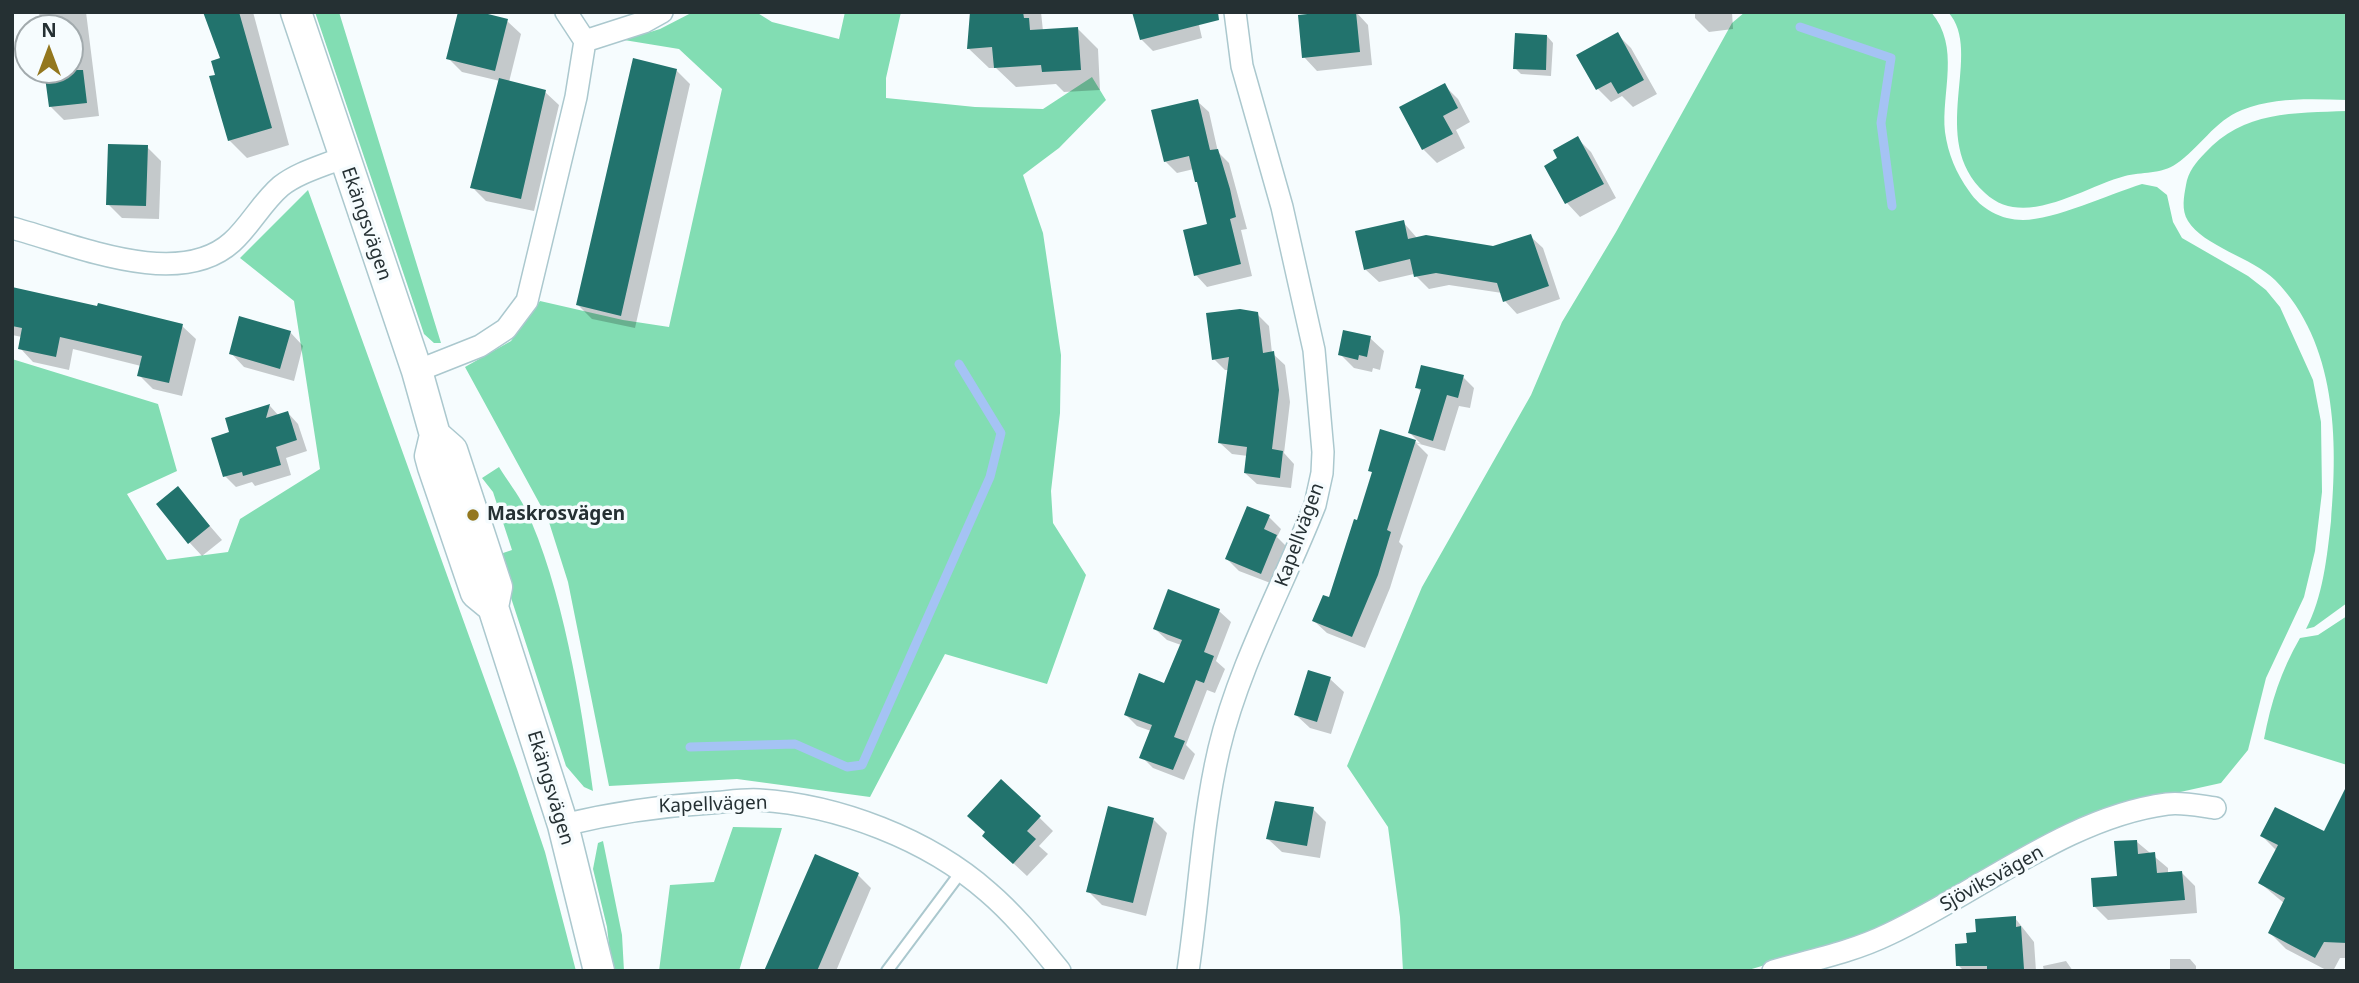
<!DOCTYPE html>
<html>
<head>
<meta charset="utf-8">
<style>
	body { margin:0 }
	#map { position:relative; width:2359px; height:983px; overflow:hidden; background:#f6fcfe; font-family:"Noto Sans",sans-serif }
	canvas { display:block }
	.frame { position:absolute; inset:0; border:14px solid #253033; pointer-events:none }
	.north { position:absolute; left:14px; top:14px; width:70px; height:70px; box-sizing:border-box; background:#f6fcfe; border:2px solid #a2aaad; border-radius:50%; rotate:0deg; font-size:19px; font-weight:700; line-height:28px; text-align:center; color:#253033 }
	.north::after { content:''; display:block; margin:auto; width:24px; height:32px; background:#93771e; clip-path:polygon(50% 0,100% 100%,50% 72%,0 100%) }
</style>
</head>
<body>
<div id="map">
<canvas width="2359" height="983"></canvas>
<div class="frame"></div>
<div class="north">N</div>
</div>
<script>
const ctx = document.querySelector('canvas').getContext('2d');
ctx.lineJoin = 'round';
function paint(path, color) { ctx.fillStyle = color; ctx.fill(path, 'evenodd'); }
function stroke(path, color, width, dash) { ctx.strokeStyle = color; ctx.lineWidth = width; ctx.lineCap = dash ? 'butt' : 'round'; ctx.setLineDash(dash || []); ctx.stroke(path); }
function drawText(font, color, halo, rows, align = 'center') {
  ctx.font = font + ' "Noto Sans",sans-serif'; ctx.lineWidth = 7; ctx.setLineDash([]); ctx.textBaseline = 'middle'; ctx.strokeStyle = halo; ctx.fillStyle = color; for (const [text, x, y, turn = 0] of rows) {
    ctx.save(); ctx.translate(x, y); ctx.rotate((+turn || 0) * Math.PI / 180); ctx.textAlign = isNaN(turn) ? turn : align; if (halo) ctx.strokeText(text, 0, 0); ctx.fillText(text, 0, 0); ctx.restore();
  }
}
paint(new Path2D(`
	M315 12H339L441 343H434L424 334Z
	M693 12H756L772 22 839 39 845 12H901L886 78V98L975 107 1043 109 1092 77 1106 100 1059 148 1023 175 1043 233 1061 355 1060 413 1051 491 1053 523 1086 575 1047 684 945 654 870 797 737 779 609 786 568 582 548 519 465 367 511 341 540 301 623 320 669 327 722 89 679 49 624 40 660 29Z
	M1745 12H1931C1961 47 1941 92 1945 132 1948 154 1956 173 1969 191 1981 209 2001 220 2023 220 2054 220 2110 194 2142 184L2157 187 2167 195 2173 222 2182 238 2248 276 2266 290 2280 307 2313 380 2321 422 2322 492 2315 551 2304 597 2266 678 2248 750 2221 783 2144 800 1873 933 1745 971H1403L1400 917 1388 827 1347 766 1422 587 1531 395 1562 322 1616 232 1732 23Z
	M1948 12H2347V100C2311 99 2275 97 2242 110 2214 121 2200 148 2176 164 2162 174 2141 172 2125 176 2083 187 2024 230 1985 193 1926 139 1985 52 1948 12Z
	M2347 111V603L2314 627 2306 629C2323 597 2327 557 2331 521 2338 440 2337 343 2275 280 2253 258 2203 246 2188 221 2181 210 2184 196 2186 185 2188 172 2196 162 2205 153 2243 111 2294 113 2347 111Z
	M308 190 517 769 545 852 576 971H12V359L158 404 177 471 127 494 167 560 228 552 240 519 320 469 294 301 240 258Z
	M499 467C507 480 518 494 525 508 562 584 582 707 593 791L584 787 566 766 497 555 512 550 493 492 482 478Z
	M2347 616V765L2264 739C2271 702 2281 671 2300 638L2318 635Z
	M733 827 782 828 739 971H659L670 885 714 882Z
	M603 841 622 935 624 971H612L607 927 593 869 598 843Z`), '#82ddb3');
paint(new Path2D(`
	M39 12H86L99 116 64 120 51 107 46 70H70V28H41Z
	M205 12H253L289 145 247 158 229 140 217 76 222 59Z
	M972 12H1041L1043 31 1078 29 1098 49 1100 90 1064 92 1056 84 1016 87 996 68H989L968 48Z
	M1196 12 1202 38 1153 51 1141 39Z
	M1356 12 1368 25 1372 65 1317 71 1304 57Z
	M1695 12H1732L1733 29 1709 32 1695 18Z
	M507 21 521 34 509 82 545 92 559 105 534 211 486 201 472 187 500 81 462 72 448 58Z
	M1617 34 1631 48 1657 94 1633 107 1622 96 1611 102 1598 89Z
	M1547 36 1553 43 1551 76 1521 74 1515 68Z
	M676 70 690 84 635 328 592 319 578 305Z
	M1444 85 1458 99 1470 122 1456 130 1465 148 1437 163 1423 149Z
	M1197 101 1209 112 1218 152 1229 163 1247 229 1241 230 1252 276 1207 287 1196 275 1209 225 1194 169 1177 173 1165 161Z
	M1578 139 1591 152 1616 198 1580 217 1567 203 1547 167 1560 159Z
	M147 147 161 161 159 219 122 218 108 204Z
	M1403 222 1417 238 1494 248 1530 236 1543 248 1560 299 1517 314 1505 301 1502 293 1449 285 1429 289 1414 274 1379 282 1366 270 1357 232Z
	M12 289 182 326 196 339 182 396 153 389 139 375 141 366 73 349 69 370 33 362 20 348 22 337 12 335Z
	M1257 314 1269 326 1272 353 1285 365 1290 402 1284 453 1294 464 1291 488 1257 484 1245 473 1248 456 1232 454 1220 443 1229 370H1225L1214 359Z
	M290 332 303 346 294 381 244 367 231 353Z
	M1370 338 1384 351 1380 370 1373 368 1372 372 1354 368 1340 354Z
	M1463 377 1474 388 1470 408 1459 406 1445 451 1416 443 1428 455 1399 542 1403 546 1390 588 1365 648 1327 633 1314 621 1330 599 1358 522 1374 474 1370 470 1381 431 1421 444 1410 433 1422 392 1417 388Z
	M270 406 279 416 288 413 298 424 307 451 286 458 291 475 255 486 252 482 236 487 225 476 232 433 227 419Z
	M178 489 222 540 202 556 189 542Z
	M1269 517 1281 529 1277 537 1288 548 1273 584 1239 571 1227 559Z
	M1219 611 1231 622 1216 661 1225 669 1215 693 1207 690 1186 745 1195 754 1184 780 1153 768 1142 757 1151 731 1137 726 1126 715 1165 685 1181 645 1167 640 1155 629Z
	M1330 679 1344 692 1331 734 1310 728 1296 715Z
	M1002 781 1053 831 1039 846 1048 854 1027 876 998 849Z
	M2347 808V958H2340L2333 971H2328L2286 949 2270 933 2285 904 2260 883 2277 851 2262 836 2325 833Z
	M1313 809 1326 822 1320 858 1282 852 1268 839Z
	M1154 820 1167 833 1146 916 1102 905 1088 891Z
	M2137 842 2168 868V874L2182 873 2195 886 2197 913 2108 920 2094 906 2118 877Z
	M858 875 871 888 836 971H766Z
	M2015 918 2034 942 2036 971H1964L1958 965 1978 933Z
	M2170 959H2190L2196 966V971H2170Z
	M2066 961 2073 971H2044L2043 966Z`), '#0003');
stroke(new Path2D(`
	M1800 27 1891 58 1881 123 1892 206
	M690 747 795 744 847 767 862 765 990 477 1001 433 959 364`), '#a5c3f4', 9);
paint(new Path2D(`
	M203 12H239L272 128 228 141 209 76 215 75 211 61 220 58Z
	M458 12H480L508 19 495 71 446 59Z
	M970 12H1023L1024 18H1029L1030 30 1078 27 1081 70 1042 72 1041 65 994 68 992 47 967 49Z
	M1132 12H1218L1219 20 1140 40Z
	M1326 12H1356L1360 52 1302 58 1298 15Z
	M1618 32 1644 80 1618 94 1611 82 1596 90 1576 55Z
	M1515 33 1547 35 1546 70 1513 69Z
	M633 58 677 69 621 316 576 305Z
	M44 70H83L87 103 49 107Z
	M499 78 546 90 521 199 470 188Z
	M1445 83 1458 108 1443 116 1453 134 1422 150 1399 107Z
	M1198 99 1210 150 1218 149 1230 189 1236 217 1230 219 1241 264 1194 276 1183 230 1207 224 1197 182H1195L1189 156 1164 162 1151 110Z
	M1578 136 1604 184 1565 204 1544 166 1557 158 1553 150Z
	M108 144 148 145 146 206 106 205Z
	M1404 220 1408 239 1426 235 1493 246 1531 234 1549 286 1503 302 1497 283 1436 273 1414 277 1410 259 1364 270 1355 231Z
	M12 287 97 306 98 303 183 324 169 383 137 376 142 356 60 337 56 357 18 349 22 328 12 326Z
	M1240 309 1258 312 1263 353 1274 351 1279 390 1272 449 1283 451 1280 478 1244 473 1247 447 1218 443 1229 357 1212 360 1206 313Z
	M239 316 291 331 280 369 229 354Z
	M1343 330 1371 336 1367 357 1359 355 1358 360 1338 355Z
	M1421 365 1464 375 1458 398 1447 395 1433 441 1408 433 1421 389 1415 388Z
	M270 404 266 418 288 411 297 440 276 447 281 465 243 476 242 472 223 477 211 438 229 432 225 418Z
	M1380 429 1416 440 1387 530 1391 532 1378 575 1352 637 1312 621 1323 595 1329 597 1354 519 1357 520 1372 472 1368 471Z
	M178 486 210 526 188 544 156 504Z
	M1247 506 1270 515 1264 529 1277 535 1261 574 1225 559Z
	M1168 589 1220 609 1204 652 1214 656 1204 683 1196 680 1174 737 1185 741 1173 770 1139 758 1152 725 1124 715 1139 673 1164 683 1182 640 1153 629Z
	M1308 670 1331 677 1317 722 1294 715Z
	M1001 779 1041 816 1027 831 1036 839 1013 864 982 836 985 832 967 816Z
	M2347 785V943L2324 942 2315 958 2268 933 2285 898 2258 883 2278 845 2260 836 2275 807 2324 831Z
	M1275 801 1314 807 1307 846 1266 839Z
	M1108 806 1154 818 1133 903 1086 892Z
	M2137 840 2138 854 2155 852 2157 873 2182 871 2185 900 2093 907 2091 878 2117 876 2114 841Z
	M815 854 859 873 817 971H764Z
	M2016 916V927L2021 926 2024 969 1987 971V966H1956L1955 944 1967 943 1966 933 1976 932 1975 919Z`), '#22736d');
const lane = new Path2D(`
	M887 971 961 872`);
const street = new Path2D(`
	M566 12 585 41
	M12 228C73 244 178 291 232 242 250 226 262 202 281 186 299 172 323 166 344 157
	M417 371 480 346 506 329 527 301 576 97 585 41 644 22 662 12
	M563 825C612 813 660 806 711 803 726 802 743 799 759 800 838 805 928 839 988 892 1016 916 1037 943 1060 971
	M1188 971C1199 897 1202 822 1219 749 1239 665 1283 586 1315 505L1322 473 1323 452 1314 350 1282 207 1242 66 1235 12
	M1773 971C1812 960 1852 952 1889 934 1979 892 2068 817 2167 804 2183 802 2200 806 2215 808`);
const secondary = new Path2D(`
	M296 12 417 371 435 435 430 456 433 467 476 593 493 607
	M435 435 452 450 497 587 493 607 563 825 599 971`);
stroke(lane, '#abc8ce', 14);
stroke(street, '#abc8ce', 24);
stroke(secondary, '#abc8ce', 33);
stroke(lane, '#fff', 10);
stroke(street, '#fff', 21);
stroke(secondary, '#fff', 30);
for (const [x, y, r, color] of [
	[473,515,7,"#93771e"]
]) { const dot = new Path2D(); dot.arc(x, y, r, 0, 2 * Math.PI); ctx.fillStyle = color; ctx.fill(dot); stroke(dot, '#f6fcfe', 2.5); }
drawText('19px', '#253033', '#f6fcfe', [
	["Ekängsvägen",366,224,71],
	["Kapellvägen",1300,535,-70],
	["Ekängsvägen",550,788,73],
	["Kapellvägen",713,805,-2],
	["Sjöviksvägen",1992,879,-29]
]);
drawText('bold 19px', '#253033', '#f6fcfe', [
	["Maskrosvägen",487,515]
], 'left');
</script>
</body>
</html>
